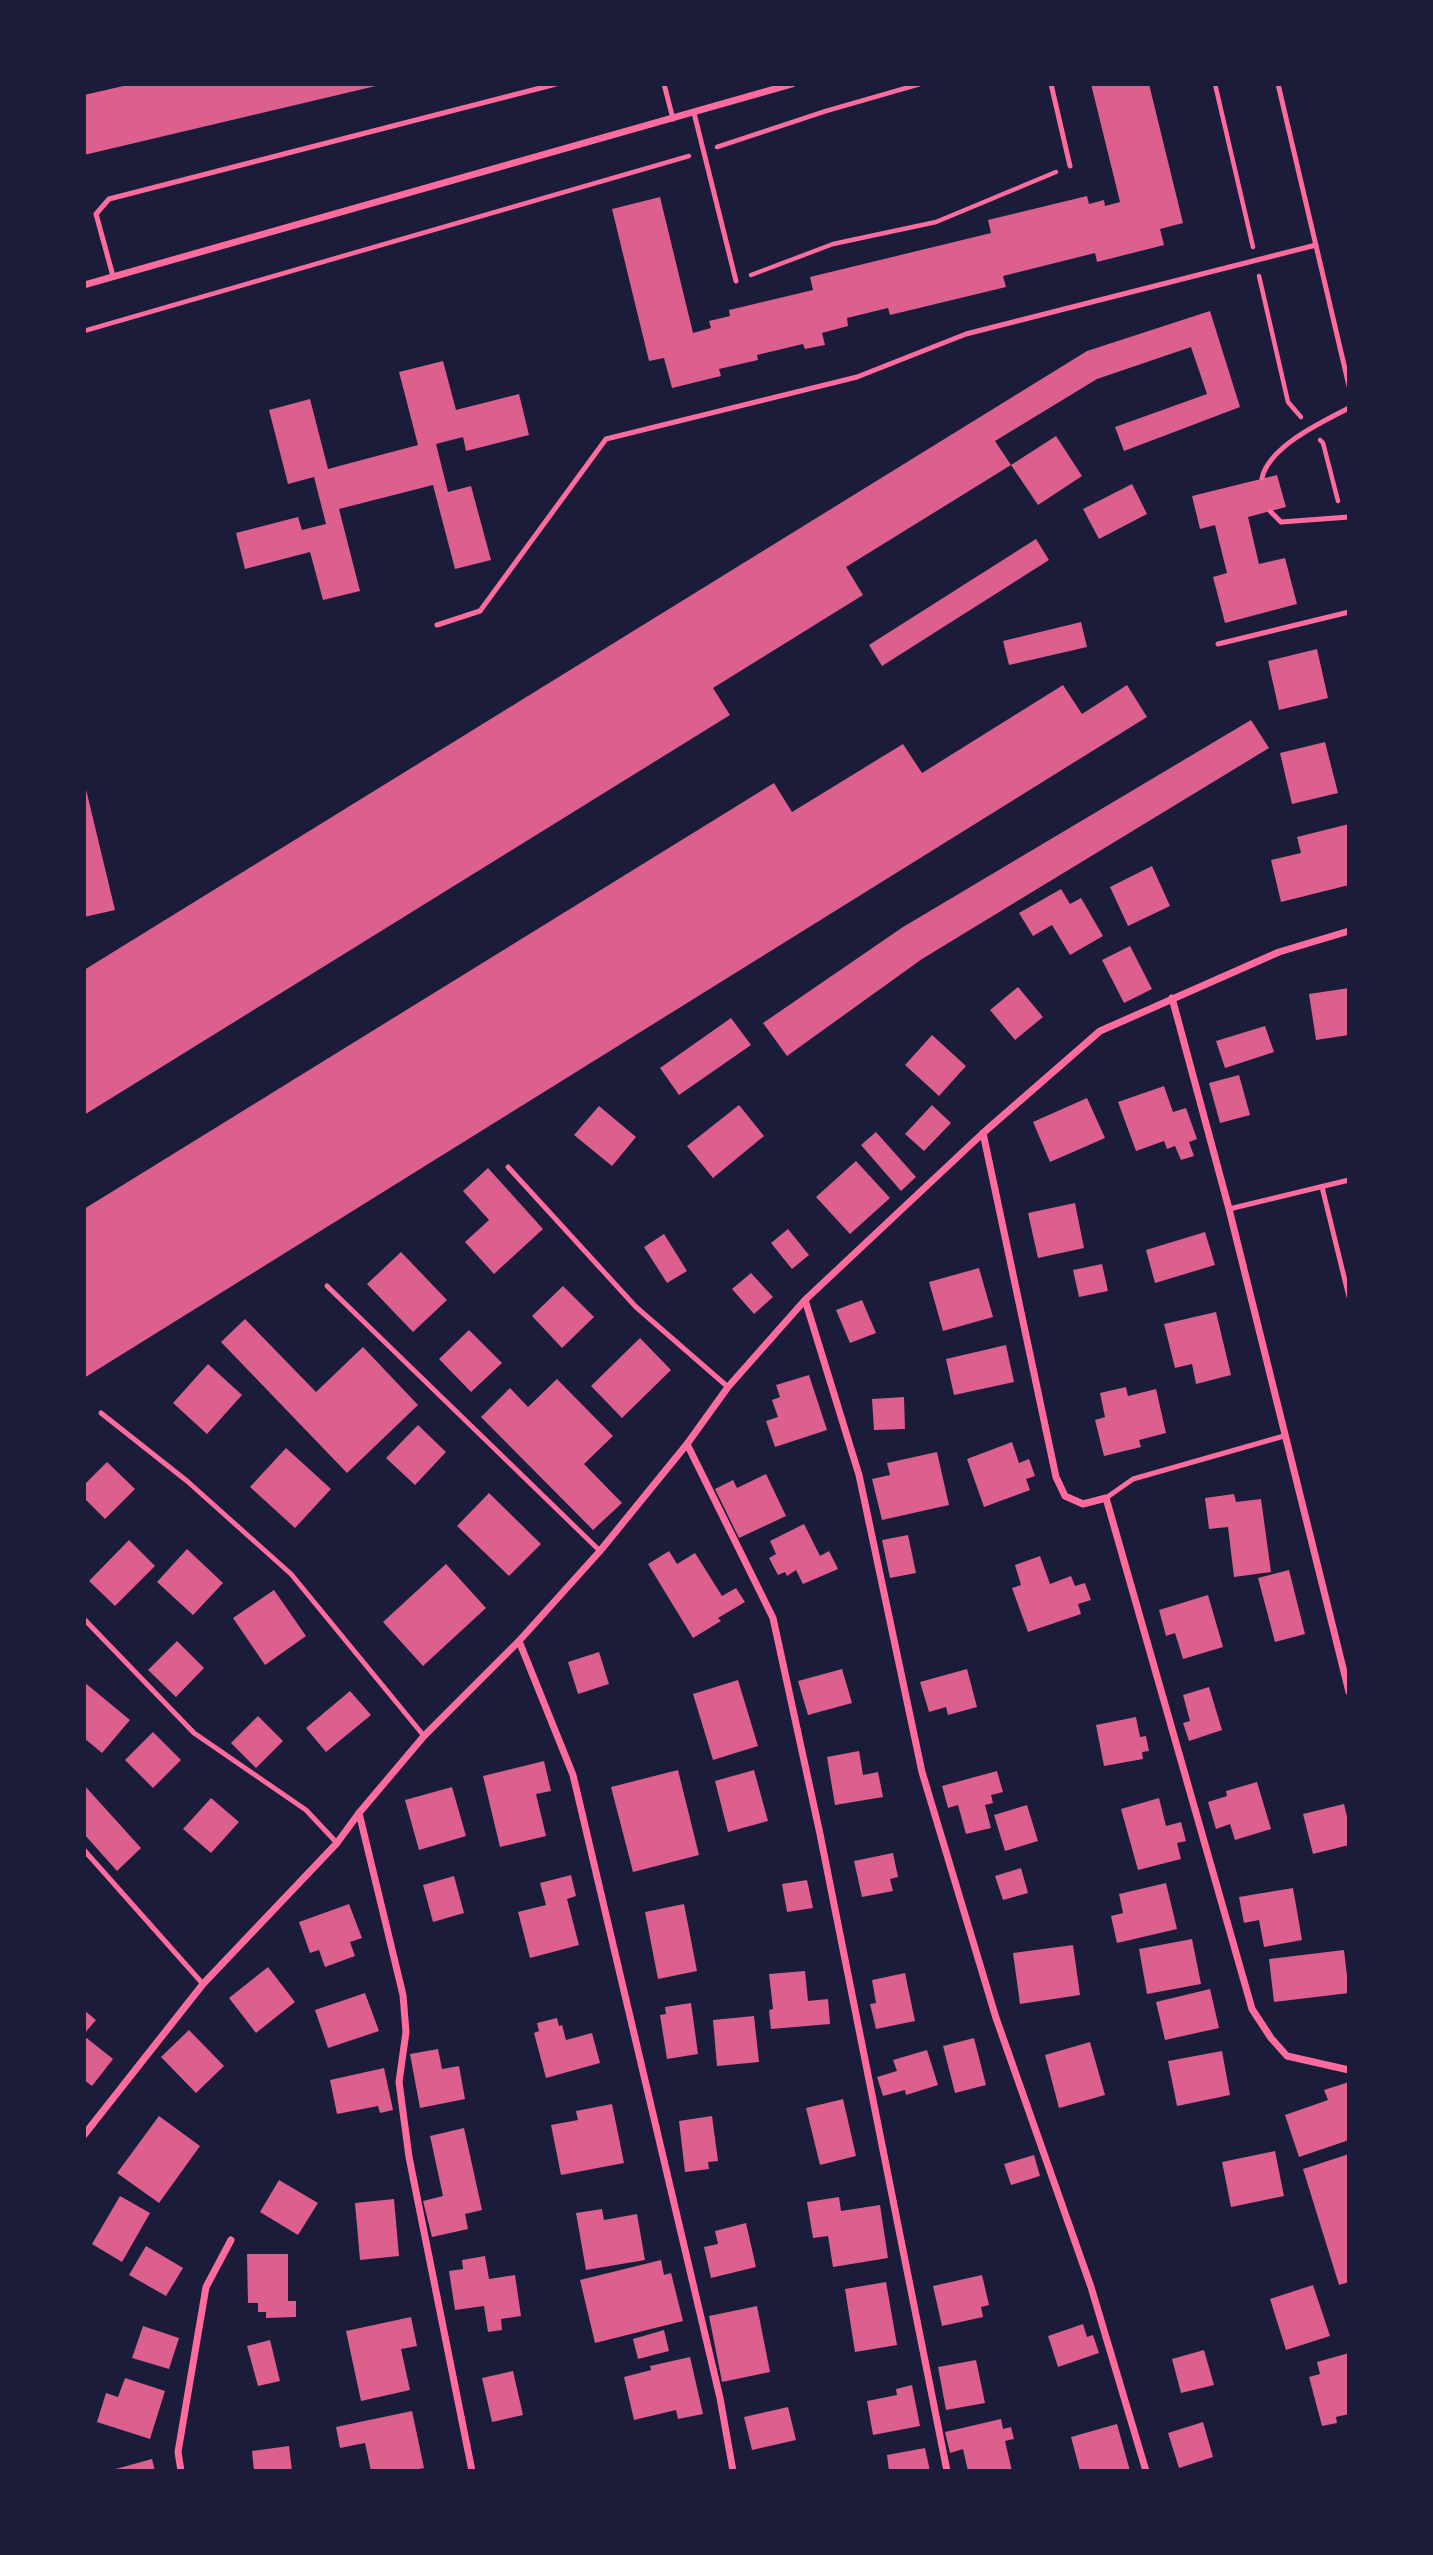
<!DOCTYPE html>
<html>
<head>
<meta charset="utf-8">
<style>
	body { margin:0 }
	#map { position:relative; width:1433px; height:2555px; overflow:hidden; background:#1b1b3a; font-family:"Sofia Sans Condensed",sans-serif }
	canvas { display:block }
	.frame { position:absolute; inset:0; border:86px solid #1b1b3a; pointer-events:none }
</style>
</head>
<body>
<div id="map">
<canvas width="1433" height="2555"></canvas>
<div class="frame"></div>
</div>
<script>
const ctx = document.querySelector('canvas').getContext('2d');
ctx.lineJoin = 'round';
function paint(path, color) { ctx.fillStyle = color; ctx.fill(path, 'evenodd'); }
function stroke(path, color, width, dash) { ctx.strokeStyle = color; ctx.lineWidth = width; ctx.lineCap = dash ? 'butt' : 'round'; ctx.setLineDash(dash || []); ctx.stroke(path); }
paint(new Path2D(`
	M132 84H380V85L84 155V95Z
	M1091 84H1149L1183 223 1160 229 1164 245 1097 262 1095 253 1003 276 1006 287 890 315 888 308 847 318 848 326 822 333 825 345 805 349 803 344 757 355 758 360 719 369 721 376 672 388 664 358 649 361 612 209 660 197 693 333 711 328 709 321 730 316 729 310 813 290 810 277 991 233 988 220 1087 196 1089 204 1104 200 1105 206 1120 202Z
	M1210 311 1240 407 1124 451 1115 427 1207 394 1191 347 1097 379 995 441 1011 465 846 567 863 595 713 688 730 715 84 1115V970L1087 351Z
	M443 361 456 410 519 394 529 435 466 451 463 437 436 444 448 492 471 486 491 560 455 569 433 485 339 509 360 591 323 600 310 552 245 569 236 533 298 517 302 530 326 524 314 477 288 484 269 410 310 399 328 469 418 445 399 372Z
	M1056 436 1082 476 1038 505 1011 465Z
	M1277 475 1286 507 1248 517 1259 564 1285 558 1297 604 1225 623 1213 577 1227 573 1215 525 1200 529 1192 496Z
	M1132 484 1147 514 1099 539 1083 509Z
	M1036 539 1049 560 882 666 869 645Z
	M1081 622 1087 647 1009 665 1003 641Z
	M1317 649 1328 698 1279 710 1268 661Z
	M1063 685 1082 714 1127 685 1147 717 84 1378V1209L774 783 792 812 903 744 922 773Z
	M1251 720 1269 748 922 959 787 1056 763 1023 903 927Z
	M1325 742 1338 793 1292 804 1280 753Z
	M84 781 115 910 84 917Z
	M1349 824V885L1281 902 1271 860 1301 853 1297 837Z
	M1152 866 1170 906 1128 926 1110 887Z
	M1061 889 1070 904 1081 898 1103 936 1070 955 1052 925 1033 936 1019 913Z
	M1130 946 1152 989 1124 1003 1102 960Z
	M1018 987 1043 1017 1015 1040 990 1010Z
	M1349 988V1035L1316 1040 1309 994Z
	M731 1018 751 1045 679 1095 660 1068Z
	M1265 1026 1274 1052 1225 1068 1216 1041Z
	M932 1035 966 1066 939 1096 905 1065Z
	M1239 1075 1250 1115 1220 1123 1209 1083Z
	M1164 1086 1173 1112 1186 1108 1197 1139 1189 1142 1194 1156 1181 1160 1175 1146 1167 1149 1164 1141 1136 1151 1118 1102Z
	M1087 1098 1105 1138 1050 1162 1033 1122Z
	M739 1105 764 1136 713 1178 687 1146Z
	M932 1105 951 1123 924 1151 905 1134Z
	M599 1106 636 1137 612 1166 574 1135Z
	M876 1132 916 1177 901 1191 861 1145Z
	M856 1161 890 1198 850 1234 816 1197Z
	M488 1168 543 1229 494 1274 465 1242 489 1220 463 1191Z
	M1075 1203 1084 1248 1038 1258 1028 1213Z
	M788 1229 809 1255 792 1269 771 1243Z
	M1205 1232 1215 1265 1155 1283 1146 1250Z
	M664 1234 687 1271 667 1283 644 1247Z
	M401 1252 447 1300 413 1332 367 1284Z
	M1102 1264 1108 1291 1079 1297 1073 1270Z
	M979 1268 993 1317 943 1331 929 1282Z
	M751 1273 773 1297 754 1314 732 1289Z
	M563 1286 594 1317 562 1348 532 1316Z
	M862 1300 876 1333 850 1343 836 1310Z
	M1216 1312 1231 1375 1196 1384 1192 1364 1175 1368 1164 1324Z
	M245 1319 316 1392 363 1347 418 1405 347 1473 221 1342Z
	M469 1330 502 1363 471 1392 439 1359Z
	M640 1338 671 1370 622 1418 591 1386Z
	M1006 1345 1014 1382 954 1395 946 1359Z
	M208 1364 242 1395 207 1434 173 1403Z
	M809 1375 827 1430 775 1447 766 1421 778 1417 772 1400 780 1397 776 1385Z
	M557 1379 613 1436 584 1464 622 1503 593 1530 481 1417 510 1388 528 1407Z
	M1126 1387 1128 1396 1156 1389 1166 1433 1139 1440 1141 1447 1104 1456 1095 1420 1105 1417 1100 1393Z
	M904 1397 905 1429 874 1430 872 1399Z
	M418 1425 446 1452 415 1485 386 1458Z
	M1012 1442 1019 1463 1029 1459 1035 1476 1026 1479 1030 1490 984 1507 967 1459Z
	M286 1448 331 1489 295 1528 250 1487Z
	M937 1452 949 1505 882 1520 872 1479 890 1475 887 1463Z
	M107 1462 135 1489 105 1519 84 1498V1485Z
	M766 1474 786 1516 739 1538 715 1489 733 1480 737 1488Z
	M489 1493 541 1544 509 1576 457 1526Z
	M1234 1494 1236 1502 1261 1499 1271 1572 1234 1577 1228 1527 1209 1529 1205 1498Z
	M804 1524 820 1556 829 1551 838 1569 803 1584 796 1570 787 1576 785 1572 778 1575 769 1558 776 1554 770 1541Z
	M908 1535 916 1573 890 1578 882 1540Z
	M129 1540 155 1566 115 1606 89 1581Z
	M187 1549 223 1583 193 1615 157 1582Z
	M669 1551 677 1564 695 1553 722 1596 736 1588 745 1602 718 1618 721 1621 693 1638 648 1564Z
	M1040 1556 1050 1584 1071 1576 1075 1586 1085 1583 1091 1600 1078 1604 1081 1614 1028 1632 1012 1588 1021 1585 1015 1565Z
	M446 1564 486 1608 423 1666 383 1622Z
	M1289 1570 1305 1634 1275 1642 1258 1578Z
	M274 1590 306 1636 265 1665 233 1618Z
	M1208 1595 1223 1647 1183 1659 1175 1633 1166 1636 1159 1610Z
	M177 1641 204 1668 176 1697 148 1670Z
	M599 1652 609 1684 578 1694 568 1662Z
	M842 1669 852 1703 808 1715 798 1681Z
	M967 1669 977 1707 948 1715 946 1707 929 1712 920 1682Z
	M738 1680 758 1746 713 1760 693 1694Z
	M84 1682 130 1720 102 1753 84 1738Z
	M1209 1687 1222 1730 1189 1741 1183 1723 1190 1721 1183 1695Z
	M350 1691 371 1715 326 1752 306 1728Z
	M258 1716 283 1741 256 1768 231 1743Z
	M1136 1717 1140 1737 1146 1736 1149 1751 1142 1752 1143 1759 1104 1766 1096 1725Z
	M153 1732 181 1760 153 1788 125 1760Z
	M859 1751 863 1775 878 1772 883 1797 835 1805 827 1757Z
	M544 1761 551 1791 536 1794 546 1836 500 1847 483 1776Z
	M678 1770 699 1855 633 1872 611 1787Z
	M754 1770 768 1821 728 1832 715 1781Z
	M997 1771 1003 1792 991 1795 993 1803 985 1805 991 1828 966 1834 958 1805 948 1808 942 1786Z
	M1257 1782 1271 1829 1235 1840 1230 1824 1216 1829 1208 1802 1227 1796 1226 1791Z
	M84 1785 141 1848 117 1871 84 1834Z
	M452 1787 466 1836 419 1850 405 1800Z
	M211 1798 239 1822 211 1853 183 1829Z
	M1159 1798 1166 1826 1181 1822 1186 1841 1177 1843 1181 1859 1138 1870 1121 1809Z
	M1344 1804 1349 1825V1845L1313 1854 1303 1814Z
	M1027 1805 1038 1841 1005 1851 994 1815Z
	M893 1853 898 1877 890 1879 893 1891 862 1897 854 1861Z
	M1021 1868 1028 1893 1003 1900 995 1876Z
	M571 1875 576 1896 567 1899 579 1945 530 1958 518 1912 546 1905 540 1883Z
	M454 1876 464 1913 433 1922 423 1885Z
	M807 1880 813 1908 787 1912 782 1884Z
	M1166 1883 1177 1929 1117 1943 1111 1916 1123 1913 1119 1894Z
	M1293 1888 1302 1940 1264 1947 1259 1920 1244 1923 1239 1897Z
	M349 1904 362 1938 350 1942 355 1956 325 1967 319 1950 310 1953 299 1922Z
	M684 1904 697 1971 658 1979 645 1912Z
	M1192 1939 1201 1984 1147 1994 1139 1949Z
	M1073 1945 1080 1995 1020 2004 1013 1953Z
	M1344 1950 1349 1993 1274 2002 1269 1959Z
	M268 1967 295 2002 256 2033 229 1998Z
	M805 1971 808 2001 828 1999 830 2024 771 2029 769 2010 773 2009 769 1974Z
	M905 1973 915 2021 876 2029 870 2004 876 2003 872 1980Z
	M1210 1989 1219 2028 1165 2040 1156 2002Z
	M365 1993 379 2031 328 2048 315 2010Z
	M691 2003 698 2054 667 2059 660 2015 666 2014 665 2007Z
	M84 2010 96 2020 84 2034Z
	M754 2016 759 2062 717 2066 713 2020Z
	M557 2018 559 2026 562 2025 566 2040 592 2033 600 2063 546 2078 534 2033 539 2031 537 2023Z
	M189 2030 224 2066 196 2093 161 2057Z
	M84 2036 113 2059 92 2086 84 2080Z
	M974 2038 986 2085 955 2093 943 2046Z
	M1090 2042 1105 2095 1059 2108 1045 2055Z
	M438 2049 442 2069 459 2066 465 2099 420 2108 410 2054Z
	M927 2050 938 2085 906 2095 905 2090 883 2096 877 2077 897 2071 893 2060Z
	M1222 2051 1230 2095 1177 2106 1168 2061Z
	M384 2068 393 2110 380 2113 378 2106 337 2114 330 2080Z
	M1349 2082V2140L1299 2157 1285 2115 1328 2100 1324 2090Z
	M843 2099 856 2156 820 2165 806 2108Z
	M612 2104 624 2163 561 2175 551 2125 578 2120 576 2111Z
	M159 2116 200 2146 159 2203 117 2173Z
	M712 2116 718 2161 708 2162 709 2169 685 2172 679 2121Z
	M464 2128 482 2210 465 2214 468 2229 432 2237 423 2201 443 2196 430 2136Z
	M1275 2151 1284 2196 1231 2207 1222 2162Z
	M1349 2154V2282L1339 2285 1303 2169Z
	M1034 2155 1040 2176 1011 2185 1004 2164Z
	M279 2180 318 2203 298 2235 260 2212Z
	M120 2196 150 2213 122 2262 92 2244Z
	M839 2197 841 2211 880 2205 888 2258 833 2267 828 2236 813 2238 807 2202Z
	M394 2199 399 2256 360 2260 355 2203Z
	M602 2209 604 2220 637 2214 645 2260 586 2270 576 2213Z
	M746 2223 756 2267 711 2278 704 2247 718 2244 715 2231Z
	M146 2246 183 2268 166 2296 129 2275Z
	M247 2254H288V2301H296V2317L266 2318V2312H258V2303H248Z
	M485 2256 489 2279 515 2275 521 2316 501 2319 502 2330 488 2332 484 2306 455 2310 449 2271 463 2269 462 2260Z
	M661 2260 664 2275 671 2273 683 2321 595 2343 580 2280Z
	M982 2275 989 2305 981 2307 983 2317 942 2326 933 2286Z
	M886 2282 897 2345 855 2352 845 2289Z
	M1313 2285 1330 2336 1286 2350 1270 2299Z
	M757 2306 770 2372 722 2382 709 2316Z
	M411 2317 417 2346 401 2349 410 2390 361 2401 346 2331Z
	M1083 2324 1087 2337 1093 2335 1099 2353 1058 2367 1048 2336Z
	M143 2326 179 2338 169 2369 132 2358Z
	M664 2330 669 2351 638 2359 633 2339Z
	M270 2340 280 2381 258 2386 247 2346Z
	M1204 2350 1214 2385 1181 2393 1172 2359Z
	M1349 2353V2414L1336 2417 1337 2423 1322 2426 1309 2377 1320 2374 1317 2362Z
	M690 2357 703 2414 678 2419 676 2410 634 2420 624 2377 651 2370 650 2366Z
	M976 2360 985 2403 946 2410 938 2367Z
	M513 2371 523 2415 492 2422 482 2378Z
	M125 2378 165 2391 150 2439 97 2422 106 2393 118 2397Z
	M912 2385 920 2426 873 2435 867 2401 897 2395 896 2389Z
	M788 2407 796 2440 752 2450 744 2417Z
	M412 2411 424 2468 408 2471H371L365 2443 340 2448 336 2427Z
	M1001 2419 1003 2429 1011 2427 1014 2439 1005 2441 1012 2471H968L963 2449 950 2453 945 2432Z
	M1203 2422 1213 2457 1179 2468 1168 2433Z
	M1117 2424 1130 2471H1080L1071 2437Z
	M289 2446 292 2471H254L252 2451Z
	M925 2448 930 2471H889L887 2455Z
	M152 2459 155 2471H112V2470Z`), '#dd5f8e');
stroke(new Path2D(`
	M1215 84 1253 247
	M717 147 826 111 920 84
	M751 275 833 244 936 222 1056 172
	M1259 276 1288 402 1301 417
	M84 331 689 156
	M1320 440 1323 443 1338 501`), '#ff6b9d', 4.5);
stroke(new Path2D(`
	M664 84 673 119
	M1051 84 1070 166
	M1278 84 1349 386
	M694 113 736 281
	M113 276 96 214 109 199 556 84
	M1262 478C1269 447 1321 422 1349 408
	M1270 511 1281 522 1349 517
	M437 625 480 611 606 439 857 377 966 334 1316 245
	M1218 644 1349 612
	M508 1167 636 1307 728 1387
	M1322 1187 1349 1297
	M1229 1209 1349 1180
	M327 1286 600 1551
	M101 1413 187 1481 291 1574 424 1736
	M1106 1498 1133 1479 1284 1436
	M84 1619 194 1733 306 1810 337 1843
	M84 1850 203 1984`), '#ff6b9d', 5);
stroke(new Path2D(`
	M84 285 792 84
	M1172 998 1229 1209 1349 1692
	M983 1133 1056 1477 1065 1496 1083 1504 1106 1498 1252 2009 1271 2038 1287 2056 1349 2070
	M805 1300 859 1475 922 1772 996 2018 1091 2287 1146 2471
	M687 1444 773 1618 820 1834 947 2471
	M519 1641 573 1775 720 2398 733 2471
	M359 1813 403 1995 406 2032 399 2082 409 2157 472 2471
	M84 2135 203 1984 337 1843 359 1813 424 1736 519 1641 600 1551 687 1444 728 1387 805 1300 983 1133 1100 1031 1279 952 1349 931
	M181 2471 178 2452 206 2287 231 2240`), '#ff6b9d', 7);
</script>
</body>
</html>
